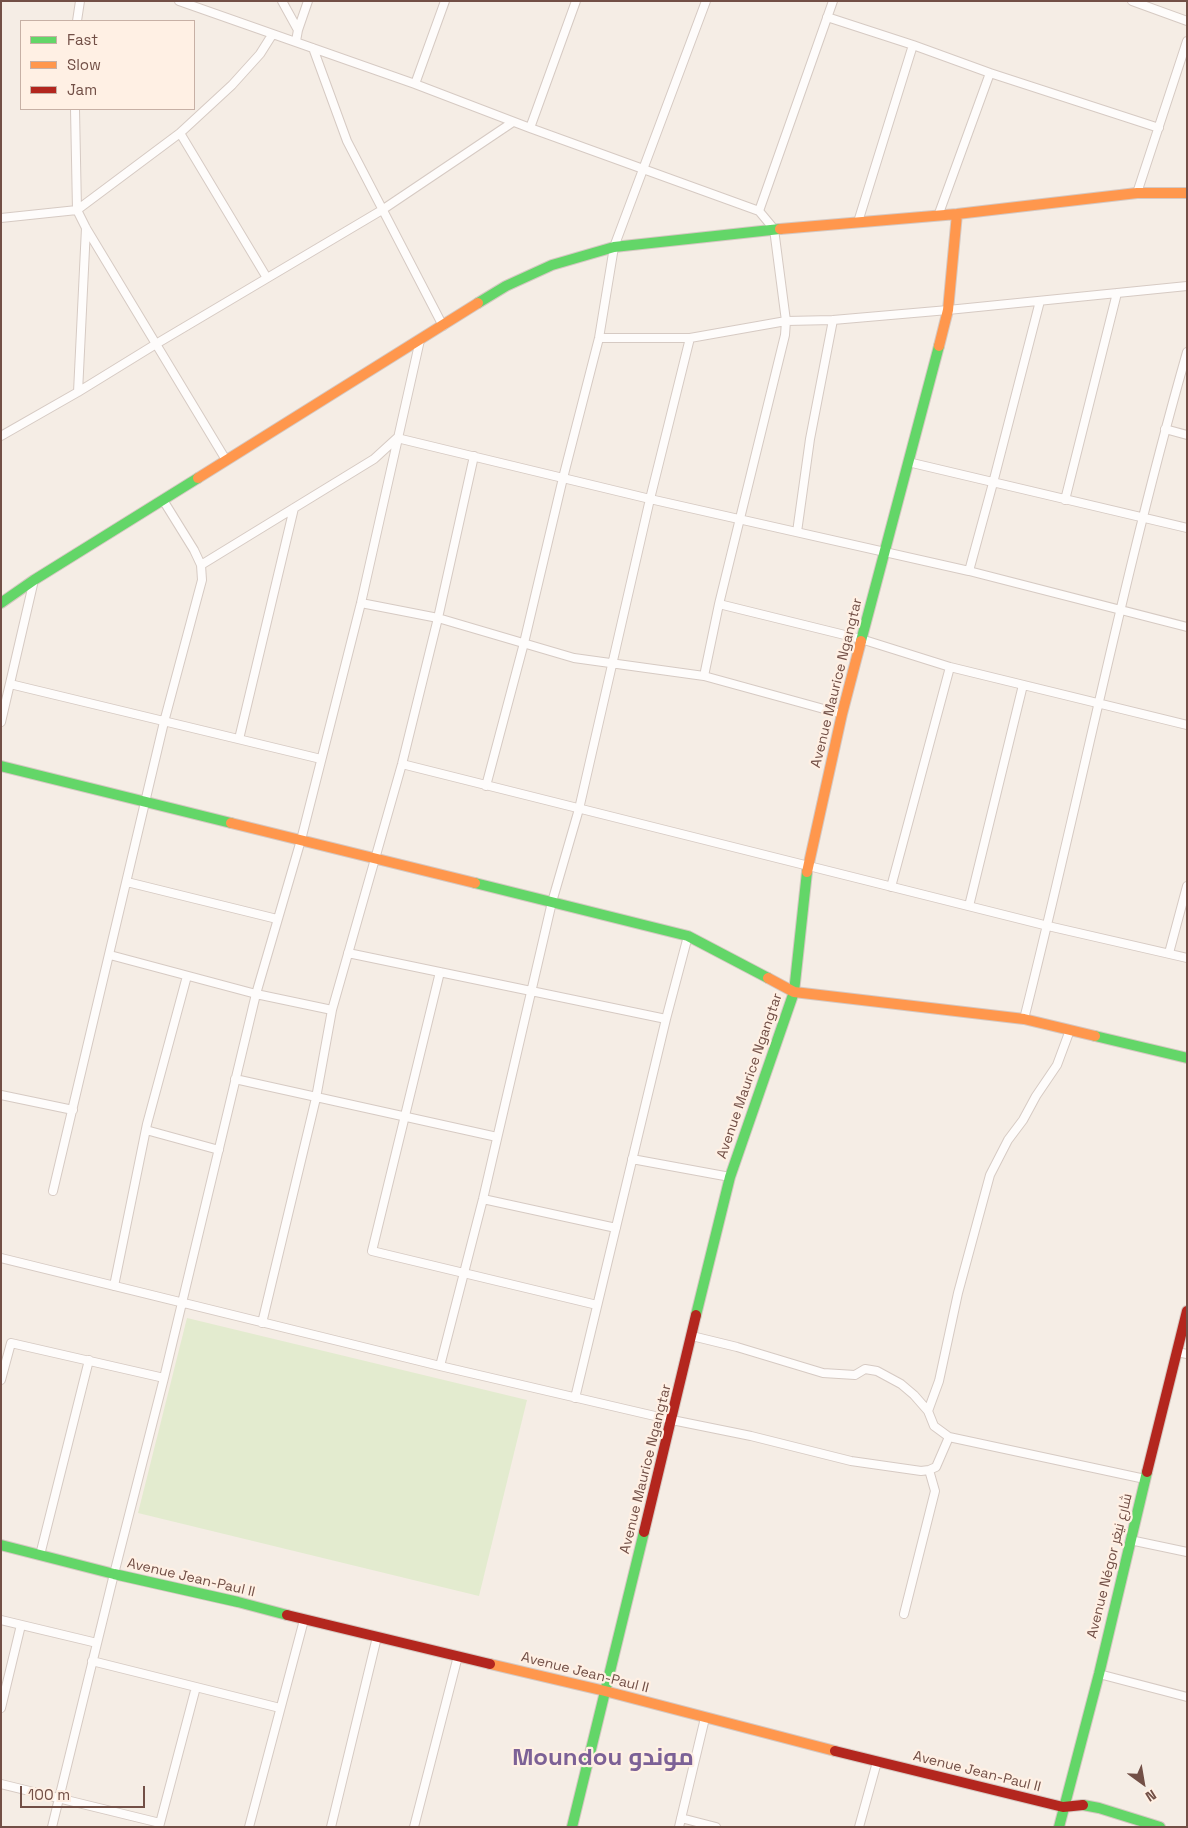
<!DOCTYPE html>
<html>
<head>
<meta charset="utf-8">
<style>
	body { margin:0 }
	#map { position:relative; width:1188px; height:1828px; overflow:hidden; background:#f5ede5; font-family:"Space Grotesk",sans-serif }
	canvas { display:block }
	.frame { position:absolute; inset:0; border:2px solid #724f46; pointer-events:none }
	.legend { position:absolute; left:20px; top:20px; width:175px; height:90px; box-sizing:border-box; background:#fff0e4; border:1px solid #c7b0a5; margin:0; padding:6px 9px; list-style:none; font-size:15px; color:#724f46 }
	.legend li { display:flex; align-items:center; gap:10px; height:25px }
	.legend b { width:25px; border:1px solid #c7b0a5 }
	.north { position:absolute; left:1118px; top:1758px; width:50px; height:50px; -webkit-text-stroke:4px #fff0e4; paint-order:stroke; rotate:148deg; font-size:14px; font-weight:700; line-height:20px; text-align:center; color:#724f46 }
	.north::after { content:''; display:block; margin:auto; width:18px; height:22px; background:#724f46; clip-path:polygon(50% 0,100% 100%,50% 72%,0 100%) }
	.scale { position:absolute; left:20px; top:1786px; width:125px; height:22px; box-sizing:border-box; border:2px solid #724f46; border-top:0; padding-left:6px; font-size:15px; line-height:18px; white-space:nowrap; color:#724f46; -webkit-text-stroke:4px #fff0e4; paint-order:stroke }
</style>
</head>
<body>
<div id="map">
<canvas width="1188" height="1828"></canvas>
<div class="frame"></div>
<ul class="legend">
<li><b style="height:6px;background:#63d668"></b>Fast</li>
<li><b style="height:6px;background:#ff974d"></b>Slow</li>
<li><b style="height:6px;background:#b3261e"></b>Jam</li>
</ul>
<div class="north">N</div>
<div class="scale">100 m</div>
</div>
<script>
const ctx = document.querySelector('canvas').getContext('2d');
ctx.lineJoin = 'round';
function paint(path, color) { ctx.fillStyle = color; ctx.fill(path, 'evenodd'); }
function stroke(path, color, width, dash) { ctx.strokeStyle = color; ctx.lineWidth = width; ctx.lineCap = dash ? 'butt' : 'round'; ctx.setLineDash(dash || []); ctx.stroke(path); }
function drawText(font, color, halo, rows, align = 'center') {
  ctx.font = font + ' "Space Grotesk",Cairo,sans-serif'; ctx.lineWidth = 4.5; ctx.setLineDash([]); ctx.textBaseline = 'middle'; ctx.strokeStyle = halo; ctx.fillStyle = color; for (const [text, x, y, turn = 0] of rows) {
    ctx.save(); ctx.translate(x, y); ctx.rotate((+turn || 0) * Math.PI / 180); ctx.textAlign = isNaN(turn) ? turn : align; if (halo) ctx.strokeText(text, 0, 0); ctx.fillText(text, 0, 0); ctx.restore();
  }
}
paint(new Path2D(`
	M187 1318 527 1400 479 1596 138 1513Z`), '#e3ebcf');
const street = new Path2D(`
	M179 1 415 84 530 128 759 211 774 229 786 321 785 335 719 604 704 676
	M282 1 298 30
	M1132 1 1187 21
	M827 17 913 45 990 73 1159 128
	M77 21 80 1
	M296 41 298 30 308 1
	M313 48 347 141 443 326
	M415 84 445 1
	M75 109 77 210 86 228 226 460
	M530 128 576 1
	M180 133 267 278
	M1137 193 1187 41
	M759 211 833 1
	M938 216 990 73
	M1 218 77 210 180 133 232 85 260 54 272 35
	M858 222 913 45
	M599 338H690L786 321 833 320 948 310 1187 286
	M78 392 86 228
	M1165 429 1187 435
	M1 436 78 392 156 344 382 210 513 122
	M908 462 1187 528
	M1065 500 1117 293
	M797 532 810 439 833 320
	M201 565 374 459 397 438 650 499 969 571 1187 627
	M969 571 993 483 1040 301
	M361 603 438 618 574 658 704 676 842 714
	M719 604 861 639 950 667 1187 725
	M10 684 321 759
	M1 722 34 580
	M239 739 294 508
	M402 764 1048 926 1187 958
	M486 786 524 643 563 478 599 338 614 247 706 1
	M127 882 277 919
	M891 887 950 667
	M969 906 1023 685
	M348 953 666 1019
	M1169 953 1187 886
	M110 955 256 994 332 1010
	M440 972 372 1251 597 1305
	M1024 1019C1080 797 1124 572 1187 352
	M235 1079 497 1137
	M1 1095 73 1110
	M146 1130 219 1150
	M632 1159 730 1177
	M53 1191 164 722 202 580 201 565 194 550 163 500
	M483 1199 616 1228
	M1 1258 440 1366 672 1420 751 1436 851 1461 921 1471 929 1470 936 1467 949 1437
	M114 1286 147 1124 187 976
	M262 1323 316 1098 332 1010 402 764 438 618 474 456
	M692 1336 737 1347 823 1373 855 1375 865 1369 877 1371 901 1384 914 1395 928 1411 934 1426 949 1437 1145 1479
	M1177 1352 1187 1354
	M440 1366 483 1199 552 902 579 809 650 499 690 338
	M1 1380 11 1343 164 1378
	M575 1398 666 1019 688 936
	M928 1411 939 1381 958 1293 990 1175 1008 1140 1023 1120 1036 1096 1057 1065 1070 1030
	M1130 1540 1187 1552
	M40 1555 89 1360
	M904 1614 935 1491 929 1470
	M1 1620 97 1643
	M92 1661 280 1708
	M1099 1674 1187 1697
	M1 1708 21 1625
	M1 1784 160 1823
	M681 1818 716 1827
	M52 1827 114 1574 164 1378 256 994 301 840 361 603 420 340
	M159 1827 196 1687
	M249 1827 304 1620
	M331 1827 377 1637
	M414 1827 458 1656
	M679 1827 705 1718
	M859 1827 877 1762`);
const fast = new Path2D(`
	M478 303 506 286 552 265 614 247 780 229
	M1 603 34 580 198 478
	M861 641 939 346
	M1 766 231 823
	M475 883 688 936 768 978
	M1095 1036 1187 1058
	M696 1315 730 1177 794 992 807 872
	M1 1545 114 1574 238 1602 287 1615
	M1083 1805 1099 1808 1160 1827
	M572 1827 644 1532
	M1059 1827 1099 1674 1147 1472`);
const slow = new Path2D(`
	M780 229 957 214 1137 193H1187
	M939 346 948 310 957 214
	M198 478 478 303
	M231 823 475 883
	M807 872 842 714 861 641
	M768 978 794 992 1024 1019 1095 1036
	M490 1664 605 1691 835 1751`);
const jam = new Path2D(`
	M1147 1472 1187 1311
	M644 1532 696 1315
	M287 1615 490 1664
	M835 1751 1063 1807 1083 1805`);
stroke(street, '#d6cac3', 10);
stroke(fast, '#d5c8c2', 12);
stroke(slow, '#d5c8c2', 12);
stroke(jam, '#d5c8c2', 12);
stroke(street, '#fefcfb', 8);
stroke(fast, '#63d668', 10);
stroke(slow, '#ff974d', 10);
stroke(jam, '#b3261e', 10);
drawText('14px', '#724f46', '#fff0e4', [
	["Avenue Maurice Ngangtar",837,683,-76],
	["Avenue Maurice Ngangtar",750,1076,-71],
	["Avenue Maurice Ngangtar",646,1469,-76],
	["Avenue Négor شارع نيغر",1110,1566,-76],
	["Avenue Jean-Paul II",191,1578,13],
	["Avenue Jean-Paul II",585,1673,14],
	["Avenue Jean-Paul II",977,1772,14]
]);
drawText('bold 24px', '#7c6196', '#fff0e4', [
	["Moundou موندو",603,1758]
]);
</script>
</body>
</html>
